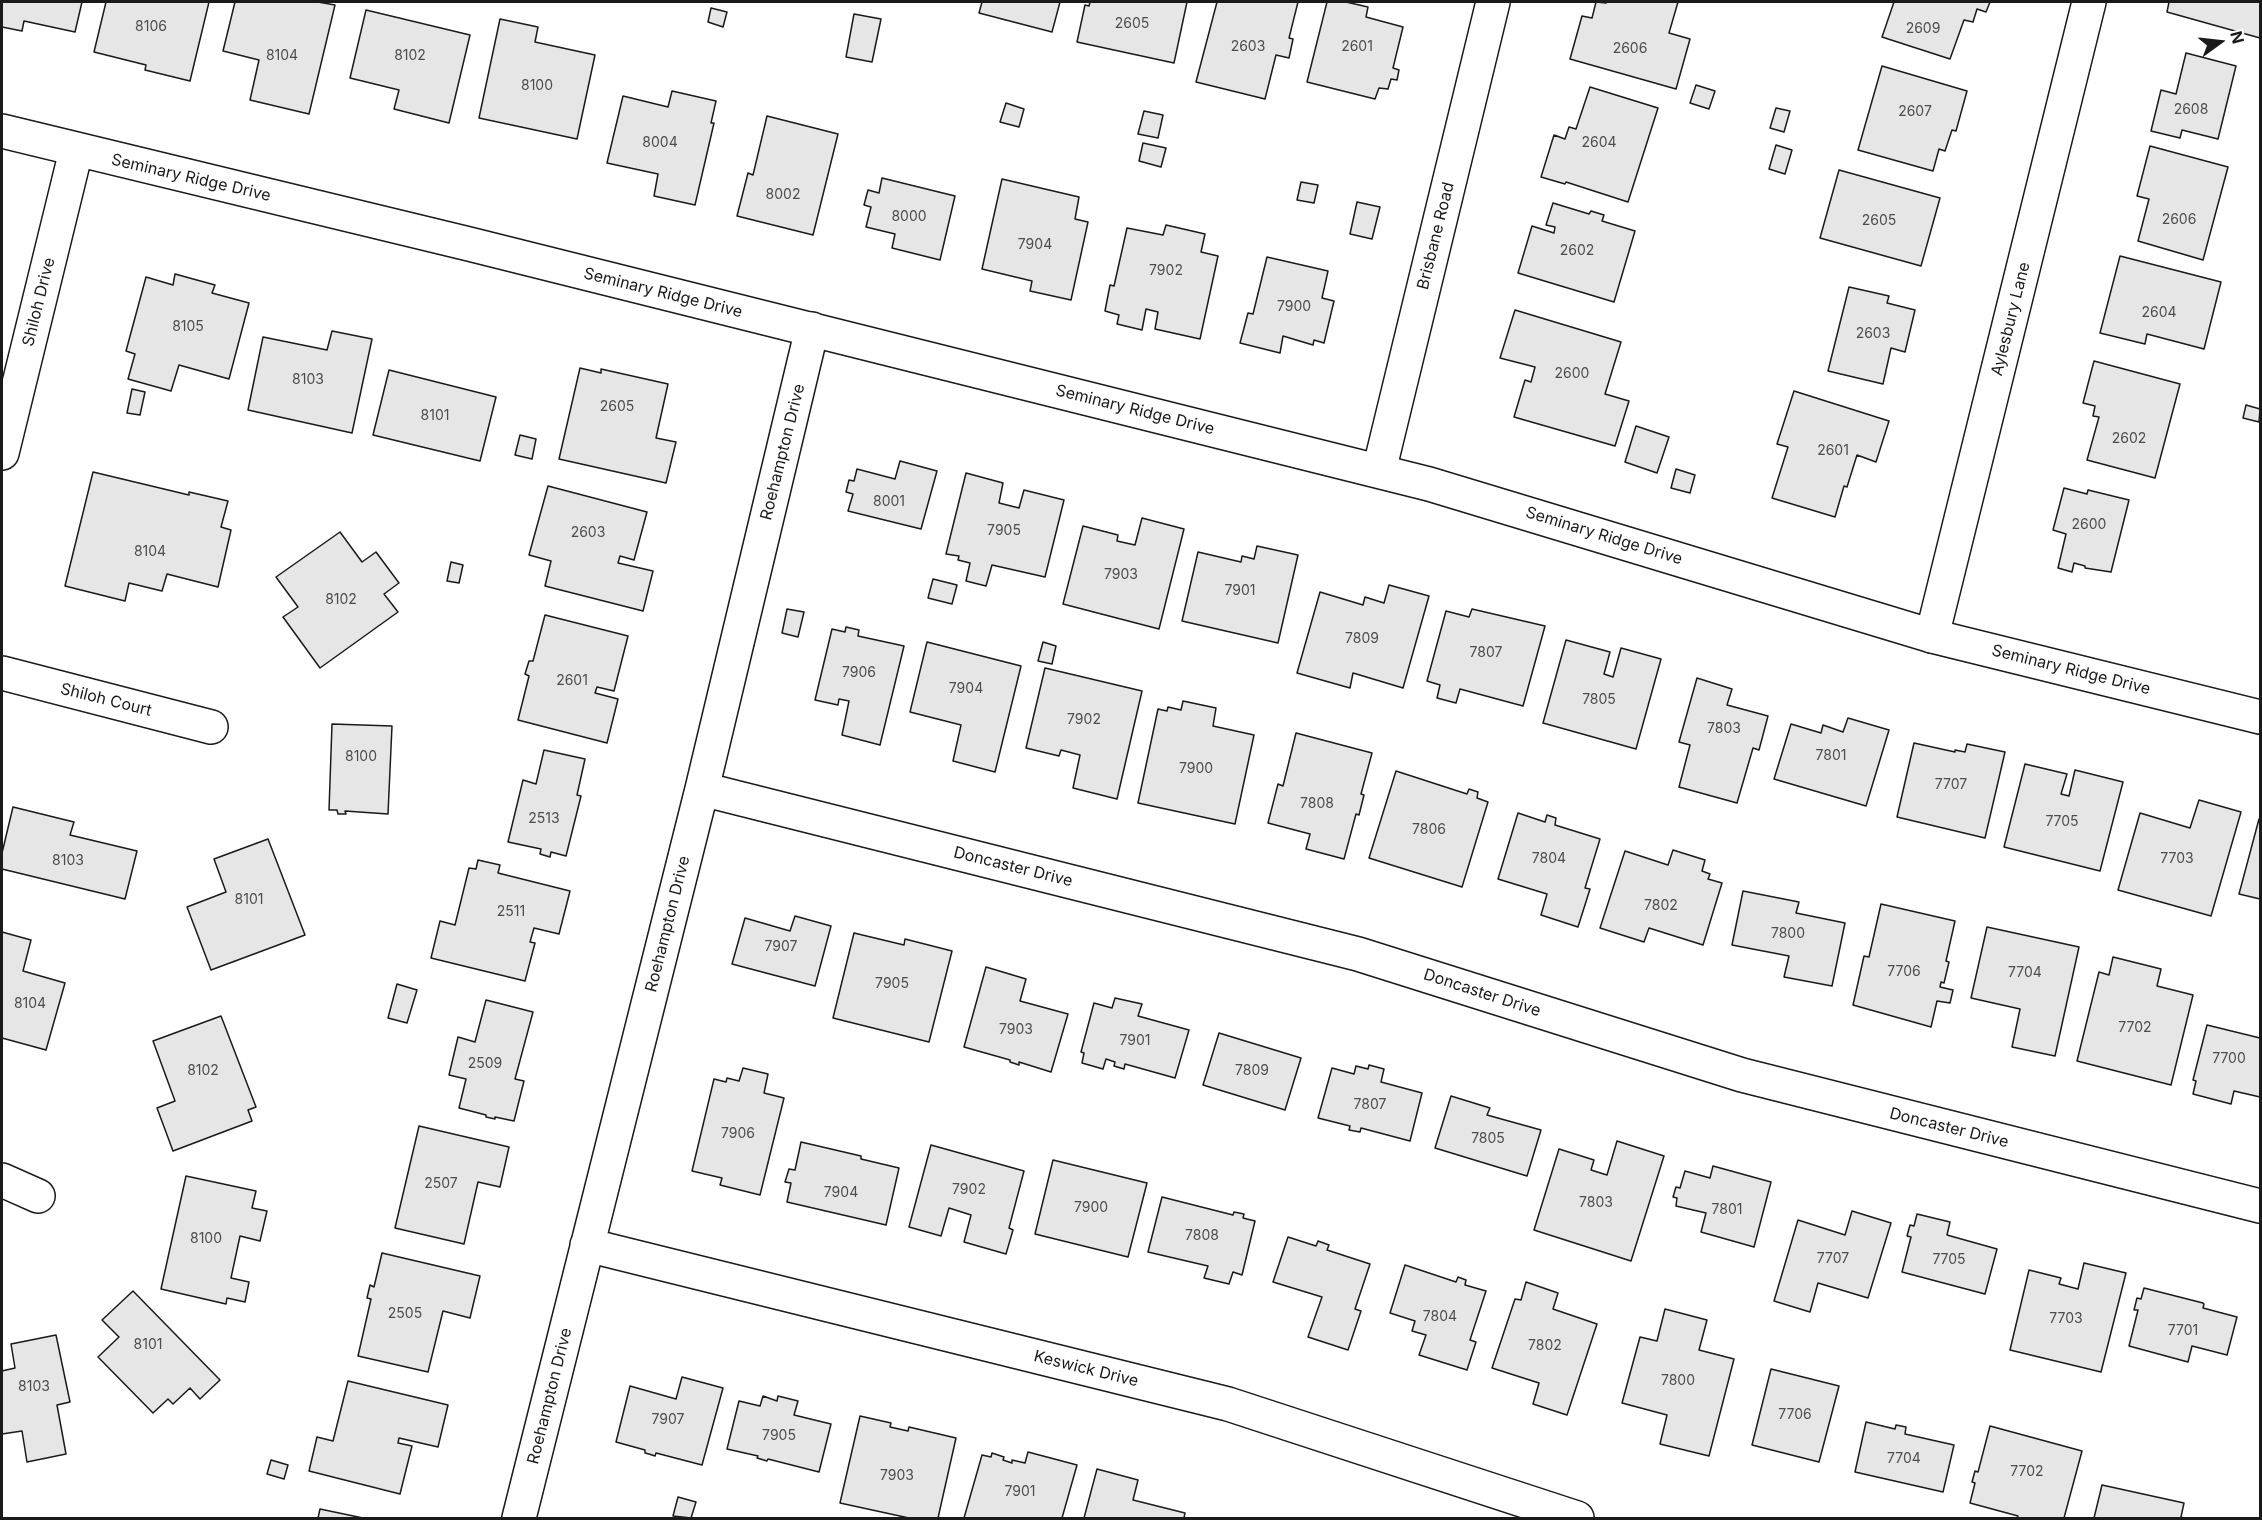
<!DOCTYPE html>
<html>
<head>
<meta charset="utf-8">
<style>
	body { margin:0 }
	#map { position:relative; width:2262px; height:1520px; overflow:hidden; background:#fff; font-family:Inter,sans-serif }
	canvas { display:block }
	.frame { position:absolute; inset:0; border:3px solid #1a1a1a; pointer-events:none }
	.north { position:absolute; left:2190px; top:12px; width:60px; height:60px; -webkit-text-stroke:4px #fff; paint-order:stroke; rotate:75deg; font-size:16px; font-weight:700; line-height:24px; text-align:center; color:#1a1a1a }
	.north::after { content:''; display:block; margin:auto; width:21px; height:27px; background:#1a1a1a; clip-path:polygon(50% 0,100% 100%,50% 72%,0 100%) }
</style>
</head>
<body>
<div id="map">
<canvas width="2262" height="1520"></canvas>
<div class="frame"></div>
<div class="north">N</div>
</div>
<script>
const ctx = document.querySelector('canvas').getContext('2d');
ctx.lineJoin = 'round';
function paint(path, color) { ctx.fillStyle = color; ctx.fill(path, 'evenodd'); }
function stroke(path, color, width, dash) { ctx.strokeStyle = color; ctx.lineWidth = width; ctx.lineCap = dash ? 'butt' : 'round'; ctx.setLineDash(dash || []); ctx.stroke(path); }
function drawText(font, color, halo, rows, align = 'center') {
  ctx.font = font + ' Inter,sans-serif'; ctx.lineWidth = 4.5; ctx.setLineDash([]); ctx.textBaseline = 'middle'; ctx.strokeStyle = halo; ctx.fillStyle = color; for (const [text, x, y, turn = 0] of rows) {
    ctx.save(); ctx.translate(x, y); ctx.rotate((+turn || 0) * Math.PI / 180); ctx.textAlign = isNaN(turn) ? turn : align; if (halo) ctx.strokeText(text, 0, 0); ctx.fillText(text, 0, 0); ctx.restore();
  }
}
const building = new Path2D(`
	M2 2H82L75 32 24 21 22 31 2 27Z
	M106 2H209L190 81 145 70 146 65 94 52Z
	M235 2H318L335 5 309 114 250 100 259 60 223 51Z
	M982 2H1060L1052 32 979 13Z
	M1090 2H1187L1174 63 1077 42 1085 5 1089 6Z
	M1217 2H1298L1289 38 1293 39 1289 58 1276 55 1265 99 1196 82Z
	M1327 2H1346L1368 7 1366 17 1403 27 1393 68 1399 70 1397 80 1391 79 1388 89 1379 88 1375 99 1307 82Z
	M1596 2 1606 3 1607 2H1678L1669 33 1690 39 1676 89 1570 59 1582 16 1592 18Z
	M1894 2H1990L1986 12 1977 9 1973 22 1964 20 1950 59 1882 37Z
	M2169 2H2260V38L2167 12Z
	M711 8 727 12 723 27 708 22Z
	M366 10 470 35 449 123 394 109 399 90 350 78Z
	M854 14 881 19 872 62 846 57Z
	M500 19 538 27 535 42 595 55 577 139 479 118Z
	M2186 53 2236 66 2218 139 2182 130 2180 138 2151 131 2161 90 2176 94Z
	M1882 66 1967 91 1956 131 1952 130 1945 151 1939 149 1933 171 1858 150Z
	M1696 85 1715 91 1709 109 1690 103Z
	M1590 87 1658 108 1628 202 1566 182 1565 184 1541 177 1554 135 1565 139 1569 127 1576 129Z
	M672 91 716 101 711 123H714L695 205 654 196 658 174 607 163 623 96 668 107Z
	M1006 103 1024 109 1019 127 1000 122Z
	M1776 108 1790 111 1784 132 1770 128Z
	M1144 111 1163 115 1158 138 1138 134Z
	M767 116 838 134 813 235 737 216 748 173 753 175Z
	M1143 143 1166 148 1161 167 1139 161Z
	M1776 145 1792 150 1785 174 1769 169Z
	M2150 146 2228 167 2203 260 2138 241 2149 199 2137 196Z
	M1839 170 1940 198 1921 266 1820 238Z
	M882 178 955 196 940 260 892 248 895 234 866 227 871 207 864 205 868 190 879 193Z
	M1002 179 1079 197 1075 219 1088 222 1071 300 1030 291 1032 281 982 269Z
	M1301 182 1318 185 1314 203 1297 200Z
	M1357 202 1380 207 1372 239 1350 234Z
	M1553 203 1589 214 1591 211 1604 215 1602 221 1635 231 1614 302 1518 273 1532 226 1554 233 1555 227 1546 225Z
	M1166 225 1205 234 1201 252 1218 256 1200 339 1155 329 1158 312 1146 309 1142 330 1117 324 1119 315 1105 311 1110 285 1114 286 1127 228 1163 235Z
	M2120 256 2221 282 2204 349 2147 334 2145 344 2100 333Z
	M1267 257 1328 271 1322 298 1334 301 1324 343 1314 340 1313 345 1283 336 1280 353 1240 343 1248 313 1253 314Z
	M175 274 215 285 212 293 249 303 229 379 179 365 171 391 128 379 135 354 126 351 146 277 173 285Z
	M1849 287 1889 296 1887 303 1915 310 1905 352 1891 348 1883 384 1828 371Z
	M1515 310 1621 342 1605 394 1629 401 1615 446 1514 417 1525 380 1531 382 1535 367 1500 358Z
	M332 331 372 339 352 433 248 410 263 337 327 350Z
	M2094 361 2180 384 2155 478 2087 460 2099 417 2093 416 2095 406 2083 403Z
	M580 368 601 373V369L668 384 656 438 676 442 666 483 559 459Z
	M389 370 496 397 480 461 373 435Z
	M132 389 145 392 140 415 127 413Z
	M1794 391 1889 421 1876 462 1857 455 1847 487 1844 486 1835 517 1772 498 1788 447 1777 444Z
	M2246 405 2260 409 2259 422 2243 418Z
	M1636 426 1669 437 1657 473 1625 462Z
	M520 435 536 439 532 459 515 455Z
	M900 461 937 471 921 529 848 511 853 494 846 492 849 480 854 481 857 469 895 479Z
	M1676 469 1695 475 1690 493 1671 488Z
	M93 472 189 495V492L228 501 221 527 231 530 218 587 167 574 162 591 129 583 125 601 65 586Z
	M966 473 1003 483 999 503 1019 508 1024 490 1064 500 1045 577 992 565 986 586 966 581 970 563 958 560 959 556 946 554Z
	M548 486 647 512 634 560 620 556 618 563 653 571 643 611 545 586 551 561 529 555Z
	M2064 488 2087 494 2088 490 2129 500 2111 572 2085 568V566L2074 563 2072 572 2058 568 2066 534 2053 530Z
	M1142 518 1184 529 1159 629 1063 604 1083 526 1118 535 1117 541 1135 545Z
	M340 532 362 562 376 552 399 583 384 594 398 612 320 668 283 617 298 607 276 577Z
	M1257 546 1298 555 1278 643 1182 621 1198 552 1241 562 1242 556 1254 559Z
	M451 562 463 565 459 583 447 581Z
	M933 579 957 585 952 604 928 598Z
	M1389 585 1429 596 1403 688 1353 673 1350 688 1297 673 1320 592 1363 605 1365 597 1384 603Z
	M787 609 804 612 798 637 782 633Z
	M1472 609 1545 626 1523 706 1460 689 1456 703 1437 698 1440 685 1427 681 1446 611 1469 617Z
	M545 615 628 636 614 691 597 687 595 693 618 699 607 743 518 720 529 676 525 674 529 661H533Z
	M846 627 859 630 858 636 904 646 880 745 842 735 849 701 839 699 838 705 815 700 832 629 845 632Z
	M1566 640 1610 652 1604 674 1613 677 1621 648 1661 659 1636 749 1543 723Z
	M927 642 1021 666 995 772 953 761 961 725 910 712Z
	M1043 642 1056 646 1052 664 1038 661Z
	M1045 668 1142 691 1117 799 1073 788 1080 755 1061 750 1059 756 1026 748Z
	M1697 678 1732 689 1727 705 1768 716 1759 750 1753 748 1737 803 1679 787 1690 745 1679 742Z
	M1183 701 1216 708 1213 726 1254 735 1235 824 1138 803 1158 709 1167 711 1168 707 1181 710Z
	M1848 718 1889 730 1866 806 1774 779 1791 724 1821 733 1823 725 1843 732Z
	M332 724 392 726 388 814 345 811 346 814H338L337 810H329Z
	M1296 733 1372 753 1361 794 1364 795 1359 815 1356 814 1344 859 1306 849 1310 834 1268 823 1278 784 1283 786Z
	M1914 743 1955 752V750L1965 752 1967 744 2005 752 1985 838 1897 817Z
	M544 750 585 759 577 795 581 796 566 856 551 852 550 857 540 854 541 849 508 842 523 780 536 784Z
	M2025 764 2067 774 2061 794 2069 796 2075 770 2123 782 2100 871 2004 847Z
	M1396 771 1467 794 1469 789 1478 792 1477 798 1488 802 1462 887 1369 858Z
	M2199 800 2241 812 2211 916 2118 890 2140 813 2190 828Z
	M13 807 74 822 70 835 137 851 125 899 2 869V853Z
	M1518 813 1545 822 1547 815 1556 818 1555 825 1600 839 1585 888 1590 889 1578 927 1541 915 1547 894 1498 879Z
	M2259 819 2260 820V899L2239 894Z
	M268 839 305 935 211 970 187 907 226 892 214 859Z
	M1673 850 1705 860 1702 871 1710 874 1708 879 1722 883 1703 945 1649 928 1644 942 1600 928 1625 851 1668 865Z
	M478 860 500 865 498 873 570 891 559 934 534 928 530 942 535 943 525 981 431 958 440 921 455 925 469 868 476 869Z
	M1743 891 1799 902 1796 913 1845 923 1832 986 1784 977 1789 956 1732 945Z
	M1881 904 1955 921 1946 961 1949 962 1944 983 1941 982 1940 987 1953 990 1950 1003 1937 1001 1931 1027 1853 1005 1864 956 1869 957Z
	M795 916 831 926 815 986 732 964 745 918 790 931Z
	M1987 927 2079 947 2055 1056 2012 1047 2020 1009 1971 998Z
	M2 932 31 940 23 971 65 983 46 1050 2 1038Z
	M854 933 904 945 905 939 952 951 929 1042 833 1018Z
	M2113 957 2161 969 2157 986 2193 995 2171 1085 2077 1061 2099 972 2109 975Z
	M986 967 1026 979 1020 1001 1068 1014 1051 1072 1019 1062V1065L1010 1062V1060L964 1047Z
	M397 984 417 990 407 1023 388 1018Z
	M1115 998 1142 1004 1138 1016 1189 1030 1175 1078 1125 1064 1124 1069 1114 1066 1115 1062 1106 1059 1103 1069 1082 1063 1084 1053 1081 1052 1094 1003 1112 1008Z
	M486 1000 533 1012 515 1079 524 1081 514 1121 495 1117V1119L486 1117V1115L459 1108 466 1079 449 1075 458 1037 475 1042Z
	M221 1016 256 1107 248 1110 252 1121 173 1151 157 1108 175 1101 153 1041Z
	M2207 1025 2260 1038V1097L2234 1091 2231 1104 2193 1094 2196 1081 2193 1080Z
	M1219 1033 1301 1058 1285 1110 1203 1085Z
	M1369 1065 1384 1069 1381 1082 1422 1093 1410 1141 1361 1128 1360 1132 1349 1130 1350 1126 1318 1118 1332 1068 1354 1074 1356 1066 1368 1069Z
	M743 1068 768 1074 764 1093 784 1098 760 1195 720 1185 722 1178 692 1171 714 1079 726 1082 727 1078 739 1081Z
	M1451 1096 1490 1108 1487 1115 1541 1130 1527 1176 1435 1148Z
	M419 1126 509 1147 500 1187 478 1182 464 1244 395 1228Z
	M1617 1141 1664 1156 1631 1261 1534 1230 1559 1149 1594 1160 1591 1170 1607 1175Z
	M801 1142 861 1156V1159L899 1168 886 1225 787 1202 791 1183 785 1182 789 1169 795 1170Z
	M931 1145 1024 1171 1009 1228 1013 1230 1006 1254 964 1242 971 1215 949 1208 941 1236 909 1227Z
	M1053 1160 1147 1183 1128 1257 1035 1234Z
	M1713 1166 1771 1182 1754 1247 1701 1232 1706 1213 1676 1206 1677 1198 1673 1197 1676 1187 1680 1188 1685 1171 1710 1178Z
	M186 1176 256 1191 252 1208 267 1211 260 1241 240 1236 231 1278 249 1282 245 1302 227 1298 226 1304 161 1289Z
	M1162 1197 1233 1215 1234 1212 1244 1214 1243 1218 1255 1221 1242 1275 1233 1272 1229 1284 1204 1278 1208 1266 1148 1252Z
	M1852 1211 1891 1223 1868 1298 1818 1283 1810 1312 1774 1301 1798 1220 1845 1235Z
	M1917 1214 1950 1222 1947 1235 1997 1249 1985 1294 1902 1272 1911 1237 1907 1236 1910 1225 1914 1226Z
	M1288 1237 1316 1246 1318 1241 1329 1245 1327 1250 1370 1264 1355 1309 1361 1311 1348 1350 1308 1337 1322 1297 1273 1282Z
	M382 1253 480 1276 470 1318 443 1311 428 1372 358 1356 371 1299 367 1298 370 1285 374 1287Z
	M2084 1263 2126 1273 2101 1372 2010 1350 2029 1270 2061 1278 2059 1284 2078 1289Z
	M1405 1265 1456 1282 1458 1277 1466 1280 1465 1285 1486 1291 1470 1340 1476 1342 1467 1370 1419 1355 1426 1335 1412 1331 1415 1321 1390 1313Z
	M1526 1282 1558 1293 1553 1309 1597 1324 1567 1415 1533 1404 1539 1383 1492 1368 1515 1299 1521 1300Z
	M2144 1288 2203 1303 2204 1304 2203 1308 2237 1317 2227 1355 2192 1346 2188 1362 2129 1346 2138 1310H2134L2137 1298 2141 1299Z
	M133 1291 220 1380 200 1399 190 1388 173 1404 168 1399 153 1413 98 1357 119 1337 102 1320Z
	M1665 1309 1707 1320 1699 1350 1734 1359 1709 1456 1660 1444 1667 1415 1622 1403 1640 1337 1657 1341Z
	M56 1335 70 1402 57 1405 66 1454 27 1462 22 1431 2 1434V1371L15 1368 11 1344Z
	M1771 1369 1839 1386 1819 1462 1752 1445Z
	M682 1377 723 1388 702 1465 656 1453 655 1456 649 1454 645 1453V1450L616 1442 630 1386 676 1399Z
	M348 1381 448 1405 438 1447 399 1438 398 1443 412 1446 400 1494 309 1471 317 1437 333 1441Z
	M763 1396 777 1401 778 1396 798 1401 794 1415 831 1424 819 1472 768 1459 767 1461 757 1458 758 1456 727 1449 739 1401 760 1406Z
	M860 1416 891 1423 890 1427 908 1431 909 1427 956 1438 938 1518H909L840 1503Z
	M1866 1422 1895 1429 1896 1425 1906 1427 1905 1434 1954 1445 1943 1492 1855 1472Z
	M1990 1426 2082 1451 2064 1518H2017L2018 1516 1970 1503 1975 1483 1972 1482 1975 1471 1978 1472Z
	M1028 1452 1077 1465 1062 1518H964L982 1455 991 1457 992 1453 1004 1457 1003 1460 1012 1463V1460L1025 1463Z
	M271 1460 288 1465 284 1479 267 1474Z
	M1097 1469 1138 1480 1133 1500 1185 1513 1184 1518H1084Z
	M2102 1485 2184 1503 2181 1517 2183 1518H2094Z
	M678 1497 696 1502 691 1518 673 1516Z
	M320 1509 363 1518H318Z`);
paint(building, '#e6e6e6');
stroke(building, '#1a1a1a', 1.5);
const street = new Path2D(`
	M1379 471 1493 2
	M1932 636 2089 2
	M2 673 211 727
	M702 789 1358 954 1742 1075 2260 1206
	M2 1180 38 1196
	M587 1245 1228 1404 1577 1518
	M519 1518 702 789 812 329`);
const secondary = new Path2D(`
	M2 131 469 244 1429 484 1932 636 2260 717
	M2 453 76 151`);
stroke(street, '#1a1a1a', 36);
stroke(secondary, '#1a1a1a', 36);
stroke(street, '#fff', 33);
stroke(secondary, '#fff', 33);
drawText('14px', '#4d4d4d', null, [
	["2605",1132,24],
	["8106",151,27],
	["2609",1923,29],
	["2603",1248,47],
	["2601",1357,47],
	["2606",1630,49],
	["8104",282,56],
	["8102",410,56],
	["8100",537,86],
	["2608",2191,110],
	["2607",1915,112],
	["8004",660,143],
	["2604",1599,143],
	["8002",783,195],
	["8000",909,217],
	["2606",2179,220],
	["2605",1879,221],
	["7904",1035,245],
	["2602",1577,251],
	["7902",1166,271],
	["7900",1294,307],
	["2604",2159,313],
	["8105",188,327],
	["2603",1873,334],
	["2600",1572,374],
	["8103",308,380],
	["2605",617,407],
	["8101",435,416],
	["2602",2129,439],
	["2601",1833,451],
	["8001",889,502],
	["2600",2089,525],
	["7905",1004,531],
	["2603",588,533],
	["8104",150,552],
	["7903",1121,575],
	["7901",1240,591],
	["8102",341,600],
	["7809",1362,639],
	["7807",1486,653],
	["7906",859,673],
	["2601",572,681],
	["7904",966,689],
	["7805",1599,700],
	["7902",1084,720],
	["7803",1724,729],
	["7801",1831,756],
	["8100",361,757],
	["7900",1196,769],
	["7707",1951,785],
	["7808",1317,804],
	["2513",544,819],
	["7705",2062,822],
	["7806",1429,830],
	["7804",1549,859],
	["7703",2177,859],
	["8103",68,861],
	["8101",249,900],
	["7802",1661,906],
	["2511",511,912],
	["7800",1788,934],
	["7907",781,947],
	["7706",1904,972],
	["7704",2025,973],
	["7905",892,984],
	["8104",30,1004],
	["7702",2135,1028],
	["7903",1016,1030],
	["7901",1135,1041],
	["7700",2229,1059],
	["2509",485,1064],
	["8102",203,1071],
	["7809",1252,1071],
	["7807",1370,1105],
	["7906",738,1134],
	["7805",1488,1139],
	["2507",441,1184],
	["7902",969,1190],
	["7904",841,1193],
	["7803",1596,1203],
	["7900",1091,1208],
	["7801",1727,1210],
	["7808",1202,1236],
	["8100",206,1239],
	["7707",1833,1259],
	["7705",1949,1260],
	["2505",405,1314],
	["7804",1440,1317],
	["7703",2066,1319],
	["7701",2183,1331],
	["8101",148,1345],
	["7802",1545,1346],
	["7800",1678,1381],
	["8103",34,1387],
	["7706",1795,1415],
	["7907",668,1420],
	["7905",779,1436],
	["7704",1904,1459],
	["7702",2027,1472],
	["7903",897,1476],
	["7901",1020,1492]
]);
drawText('16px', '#1a1a1a', '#fff', [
	["Seminary Ridge Drive",191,178,13],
	["Brisbane Road",1436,236,-76],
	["Seminary Ridge Drive",663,293,14],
	["Shiloh Drive",39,302,-76],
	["Aylesbury Lane",2011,319,-76],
	["Seminary Ridge Drive",1135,410,14],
	["Roehampton Drive",783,452,-76],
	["Seminary Ridge Drive",1604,536,17],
	["Seminary Ridge Drive",2071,670,14],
	["Shiloh Court",106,700,14],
	["Doncaster Drive",1013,867,14],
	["Roehampton Drive",668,924,-76],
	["Doncaster Drive",1482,993,18],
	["Doncaster Drive",1949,1128,14],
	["Keswick Drive",1086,1369,14],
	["Roehampton Drive",550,1396,-76]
]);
</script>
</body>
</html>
